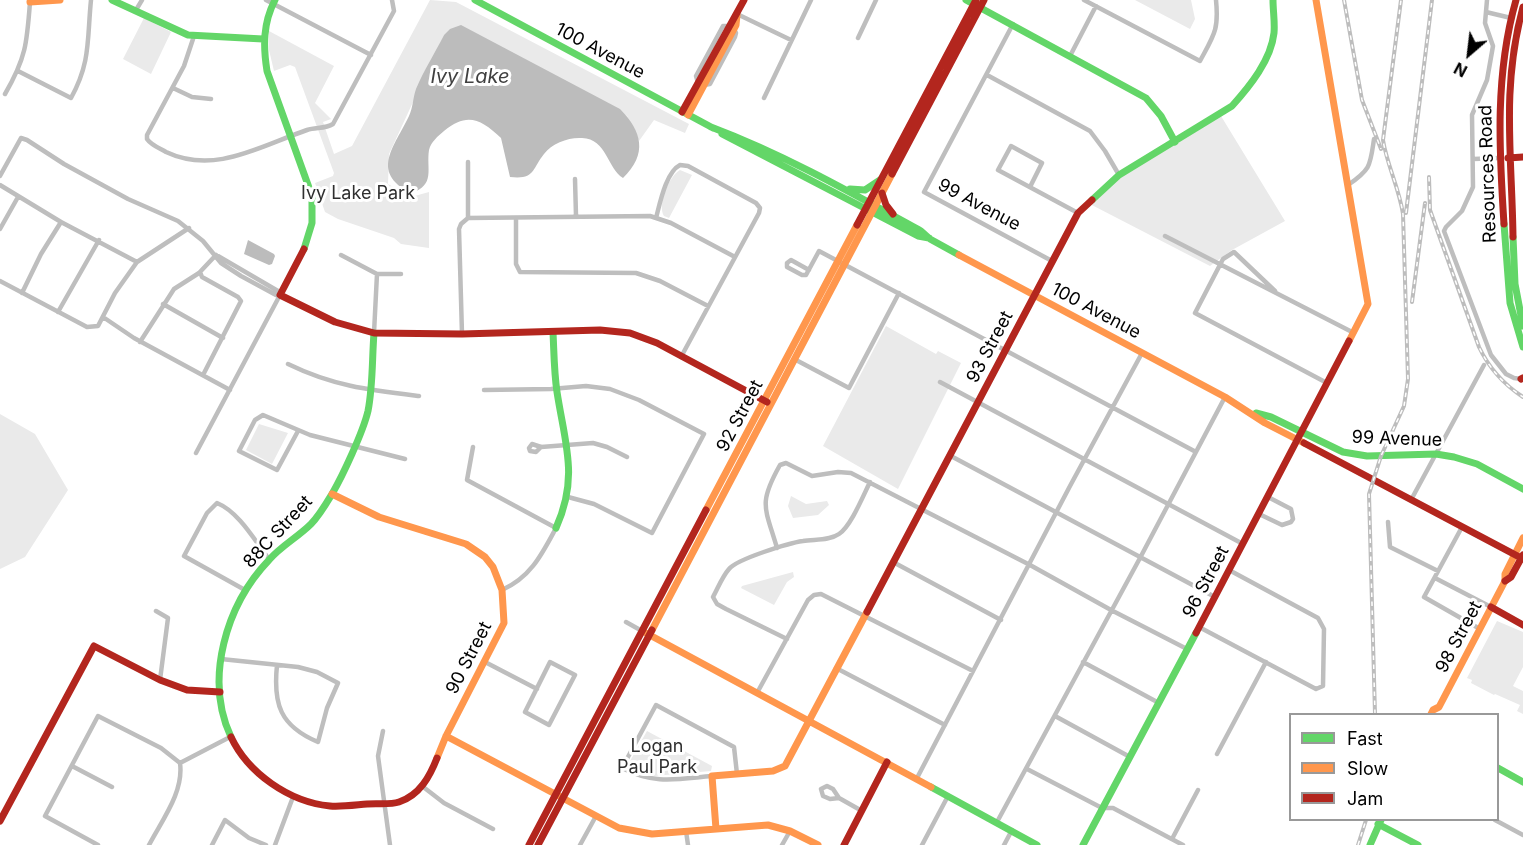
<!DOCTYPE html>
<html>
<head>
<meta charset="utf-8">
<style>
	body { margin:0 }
	#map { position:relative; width:1523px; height:845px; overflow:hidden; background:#fff; font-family:Inter,sans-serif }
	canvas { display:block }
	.legend { position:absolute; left:1289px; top:713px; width:210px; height:108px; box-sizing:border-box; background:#fff; border:2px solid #999; margin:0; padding:8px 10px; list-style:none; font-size:18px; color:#000 }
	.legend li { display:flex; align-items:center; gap:12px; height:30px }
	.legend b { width:30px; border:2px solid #999 }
	.north { position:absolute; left:1439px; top:24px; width:60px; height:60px; -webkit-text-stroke:4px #fff; paint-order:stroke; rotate:208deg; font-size:16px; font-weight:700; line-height:24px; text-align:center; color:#000 }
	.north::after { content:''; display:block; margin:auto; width:21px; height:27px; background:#000; clip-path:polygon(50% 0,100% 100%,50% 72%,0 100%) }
</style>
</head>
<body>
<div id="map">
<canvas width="1523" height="845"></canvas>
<ul class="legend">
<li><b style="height:8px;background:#63d668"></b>Fast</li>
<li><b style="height:8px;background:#ff974d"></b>Slow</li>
<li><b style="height:8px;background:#b3261e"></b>Jam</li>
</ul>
<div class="north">N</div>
</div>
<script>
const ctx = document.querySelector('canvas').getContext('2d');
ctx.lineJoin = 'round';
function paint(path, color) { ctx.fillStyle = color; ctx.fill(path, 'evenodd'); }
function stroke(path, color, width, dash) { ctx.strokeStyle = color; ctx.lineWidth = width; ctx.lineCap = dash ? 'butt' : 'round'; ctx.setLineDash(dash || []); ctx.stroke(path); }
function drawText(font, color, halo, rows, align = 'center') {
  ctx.font = font + ' Inter,sans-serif'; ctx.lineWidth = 6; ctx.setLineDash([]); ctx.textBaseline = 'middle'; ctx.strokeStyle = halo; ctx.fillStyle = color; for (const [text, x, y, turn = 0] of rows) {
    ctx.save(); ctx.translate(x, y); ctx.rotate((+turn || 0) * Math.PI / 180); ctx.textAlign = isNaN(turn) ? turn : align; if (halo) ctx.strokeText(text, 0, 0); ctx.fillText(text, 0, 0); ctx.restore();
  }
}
paint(new Path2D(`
	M430 0 456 2 689 124 685 133 654 120 639 141 627 116 444 35 389 154 388 184 411 197 429 192V248L401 244 394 238 338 219 325 212 315 183 333 176 334 173 295 67 290 65 274 71 269 50V31L334 66 315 103 331 119 323 122 334 154 352 146Z
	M1135 0H1191L1195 19 1190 29Z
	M144 18 171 32 151 74 123 59Z
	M1221 116 1285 221 1232 250 1210 266 1086 202 1119 172Z
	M680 170 692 175 669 218 664 216C657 205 669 176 680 170Z
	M886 326 936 354 938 351 961 363 898 489 823 446Z
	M0 414 35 434 68 490 25 557 0 569Z
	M259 424 288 433 272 464 246 450Z
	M791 496 806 504 827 501 829 505 818 515 793 518 788 506Z
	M793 572 794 577 787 582 774 605 741 588 742 586Z
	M1497 621 1523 632V667L1513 686 1523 691V714L1517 711 1520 705 1495 694 1494 695 1471 683 1472 680 1467 678Z
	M647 731 712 766 711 771 654 776 632 767 630 761Z`), '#eaeaea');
paint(new Path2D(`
	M461 25 620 109C642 131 648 154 623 178 607 168 607 139 582 138 569 137 552 143 544 154 532 169 535 180 510 177L501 138C481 119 467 112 444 131 438 136 431 142 429 150 426 169 436 185 411 193 369 172 395 146 409 116 413 108 413 97 416 89 424 70 435 53 444 35L450 29Z
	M248 240 274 254 275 256 272 264 269 265 244 254Z`), '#bcbcbc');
stroke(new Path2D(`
	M266 0 371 55
	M1084 0 1200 61C1214 35 1219 30 1216 0
	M1487 0 1485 23 1493 46 1487 80 1472 115 1473 187 1462 211 1446 227 1444 231 1491 355 1506 374 1514 378 1521 379
	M136 10 142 0
	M1486 12 1511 18
	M737 14 791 40
	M1013 24 924 192 1052 261
	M194 36 184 66 147 135V139C151 145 159 148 166 152 215 175 260 146 307 130 316 127 325 129 333 124L394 11 392 0
	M858 38 876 0
	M1070 56 1096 6
	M18 71 71 98C91 62 87 39 91 0
	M987 75 1090 131 1105 151 1119 175
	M698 83 696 76 723 26H728
	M704 85 710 84 735 37 736 33 734 29
	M173 88 192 97 211 99
	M5 94C26 58 27 43 30 2
	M764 98 811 0
	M1473 159 1500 158
	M468 162V218
	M0 176 21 138 27 140 64 164 128 199 178 221 203 241 221 263 241 276 276 295H280
	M575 179 576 216
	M0 185 61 222 137 262
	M1348 185C1371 169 1370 166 1374 139
	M1030 187 1042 163 1011 146 998 170 1078 213
	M468 218 650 216 671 223 735 257
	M516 218V264L520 272 636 273 660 281 708 306
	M656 218C660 203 666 172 680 165L688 166 756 203 760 208 759 213 681 357
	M0 229 18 197
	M1165 236 1354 333
	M341 255 377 274H401
	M218 256 278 291 280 295
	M809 270 791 260 787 263V267L802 275H806L819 251 1196 452
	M200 272 202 277 238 297 241 301 203 375
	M0 281 87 327 98 326 115 293 137 262 189 228
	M1275 291 1234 252 1223 259 1195 313 1327 383
	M22 293 41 254 61 222
	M163 304 223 338
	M58 312 99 240
	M103 317 134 338 230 390
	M374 333 377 274
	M462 334 459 229 461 224 468 218
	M140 342 174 289 199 273 216 255
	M796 360 849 388 899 293
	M288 364C333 386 369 390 419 396
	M940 382 1243 544
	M484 390 551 389 586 386 610 389 639 400 704 434 652 533 594 504 568 497
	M298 431 277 470 239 451 255 420 263 415 310 435 405 459
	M473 447 467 480 556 528C542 554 531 577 502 590
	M541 447 536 452 530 451 529 448 532 444 541 447 593 443 607 447 627 457
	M196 453 280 295
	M949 455 1215 597
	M1411 500 1484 365
	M1259 514 1282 525 1291 522 1293 519 1291 509 1268 497
	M1388 522 1390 547 1438 571
	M1462 527 1424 597 1480 629
	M777 548C765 507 758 504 780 465L786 463 812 476 838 472 851 473 1030 565 1111 610 1187 649
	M893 562 1001 620
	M1435 578 1491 607
	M245 590 184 556 207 513 217 503C239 512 255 541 269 559
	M156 611 168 618 160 680
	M626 622 642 631
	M1199 627 1316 689 1323 686 1324 629 1318 618 1229 570
	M787 639 726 609 717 604 713 597C718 588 722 577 729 569 737 559 789 543 803 541 814 539 829 541 839 534 851 526 863 496 870 482
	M221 659 298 667 317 672 338 683 327 708 318 742C280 726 273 704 277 665
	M485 662 537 689
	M550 662 575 675 549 725 525 712Z
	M1083 662 1159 703
	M836 668 945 725
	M757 693 808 600 814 595 821 594 973 671
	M1055 716 1130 757
	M383 731 378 756 390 845
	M1217 754 1266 662
	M180 763 230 737
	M72 766 112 787
	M1027 769 1102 808H1113L1183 845
	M712 776C677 779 655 785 622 768L656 705 734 747 737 774
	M917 778 1070 486 1142 353
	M422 786 444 803 493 829
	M839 798 830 799 823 796 821 789 827 786 833 789 839 798 862 811
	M1495 820 1523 835
	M997 822 1140 558 1225 397
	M686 831 688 845
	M1172 839 1198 790
	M98 845 45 816 98 716 161 748 180 763
	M149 845C162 820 184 792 180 763
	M212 845 225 820 249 838 266 845
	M275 845 293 797
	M580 845 596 816
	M782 845 790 831
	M922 845 948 796
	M1004 845 1012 830`), '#bebebe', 4.5);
stroke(new Path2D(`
	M112 0 188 35 263 39
	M275 0C263 23 263 46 267 71L312 196V223L304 249
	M475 0 713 128
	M966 0 1146 98 1161 116 1175 142
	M711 127C785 155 852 193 921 231L930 239 959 255
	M722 134 918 236 929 238
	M850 189 865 190 880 180
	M1092 200 1119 175 1232 106C1250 86 1271 60 1274 33 1275 22 1273 11 1273 0
	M1504 224 1510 303 1523 347
	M1513 237 1515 284 1523 326
	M553 332C554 352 554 372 557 392 565 444 579 477 556 528
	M1256 413 1271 417 1343 452 1367 456 1436 454 1454 457 1477 464 1523 489
	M231 737C204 679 226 605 269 560 281 546 298 537 311 524 319 516 326 504 332 494 343 475 363 432 368 411 373 386 372 358 374 333
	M1498 768 1523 782
	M931 787 1037 845
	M1378 824 1418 845
	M1083 845 1196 633
	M1370 845 1381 820`), '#63d668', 7);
stroke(new Path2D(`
	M1316 0 1368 304 1349 341
	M30 2 60 0
	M688 115 736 25 737 15
	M959 255 1225 397 1265 423 1304 443
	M332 494 379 517 466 544 485 557 493 567 502 590 504 623 446 736 437 758
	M706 510 857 225
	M652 630 892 174
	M646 633 931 787
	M1431 714 1433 710 1439 707 1505 581V574L1523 538
	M446 736 619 828 652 834 768 825 790 831 818 845
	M716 829 712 776 773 771 785 766 867 612`), '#ff974d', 7);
stroke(new Path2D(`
	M682 112 744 0
	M1508 158 1523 157
	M892 174 984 0
	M882 193 886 205 893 214
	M1504 224C1499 148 1495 74 1516 0
	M857 225 976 0
	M1513 237C1512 156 1501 88 1523 7
	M304 249 280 295 335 322 374 333 462 334 600 330 630 333 657 343 767 402
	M1521 379 1523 378
	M1304 443 1523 559
	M1505 581 1511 577 1523 555
	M1491 607 1523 625
	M867 612 1078 213 1092 200
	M1196 633 1349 341
	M231 737C248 773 289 802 330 806 341 807 355 805 367 804 377 803 390 805 399 802 420 795 430 776 437 758
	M0 821 94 646 160 680 187 690 220 692
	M529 845 706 510
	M538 845 652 630
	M844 845 887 762`), '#b3261e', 7);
const rail = new Path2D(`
	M1344 0 1362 100 1381 149
	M1429 177 1430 210 1479 347C1489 368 1503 384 1523 397
	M1406 213 1432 0
	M1412 302 1425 203
	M1375 714 1369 494 1381 456 1404 406 1408 379 1403 214C1399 188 1387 165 1383 140L1401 0
	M1358 845 1366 820`);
stroke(rail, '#bdbdbd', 4);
stroke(rail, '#fff', 1.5, [4.5]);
drawText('18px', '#000', '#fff', [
	["100 Avenue",600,51,28],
	["Resources Road",1488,174,-92],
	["99 Avenue",979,205,28],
	["100 Avenue",1096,311,28],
	["93 Street",990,347,-62],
	["92 Street",740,416,-62],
	["99 Avenue",1397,439,2],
	["88C Street",278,532,-47],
	["96 Street",1206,582,-62],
	["98 Street",1459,637,-62],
	["90 Street",469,658,-63]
]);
drawText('18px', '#2f2f2f', '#fff', [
	["Ivy Lake Park",358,194],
	["Logan",657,747],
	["Paul Park",657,768]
]);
drawText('italic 20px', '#404040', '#fff', [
	["Ivy Lake",470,77]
]);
</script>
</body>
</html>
